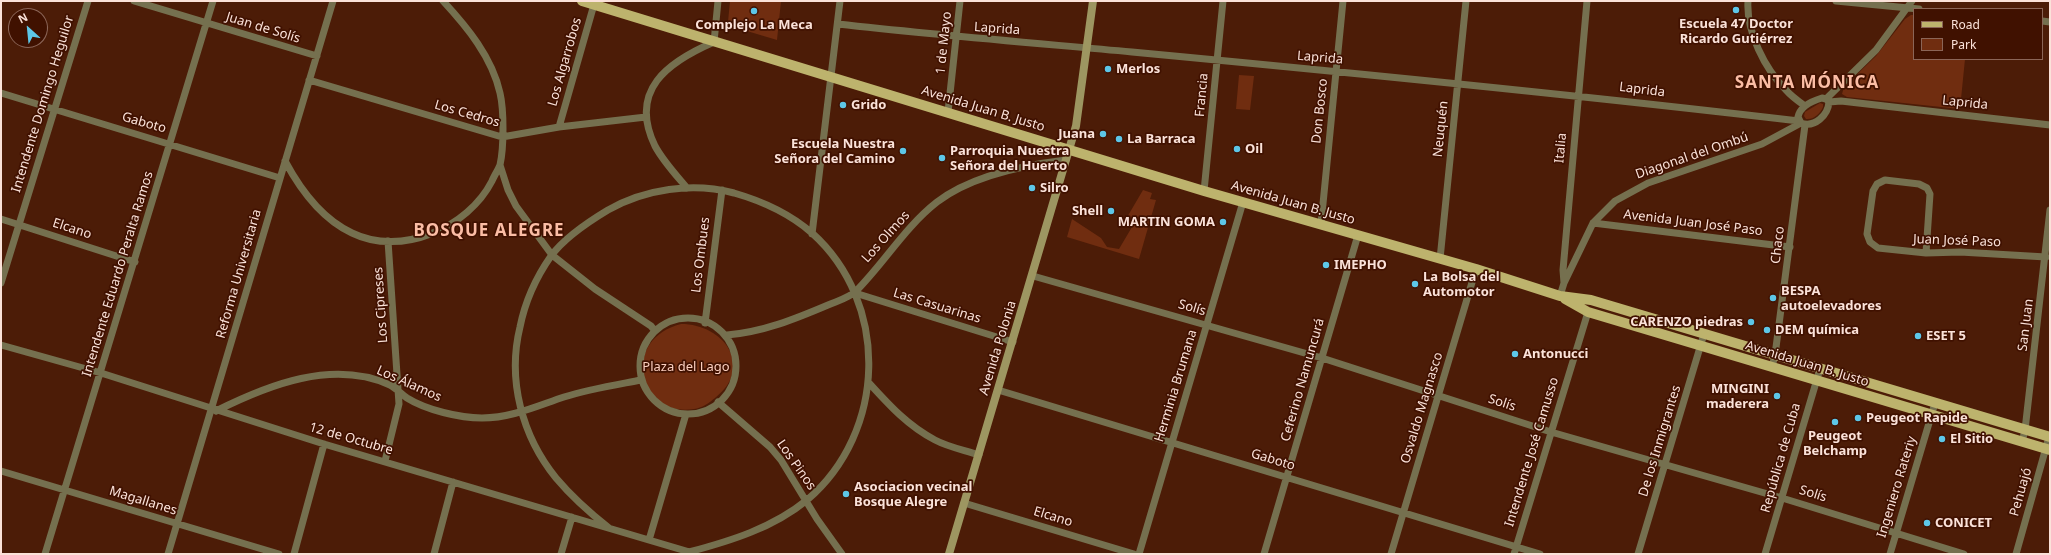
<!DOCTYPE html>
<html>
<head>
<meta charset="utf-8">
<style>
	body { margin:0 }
	#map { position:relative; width:2051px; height:555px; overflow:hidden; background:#4c1c07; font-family:"Noto Sans",sans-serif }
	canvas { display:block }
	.frame { position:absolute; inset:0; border:2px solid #fbe2d9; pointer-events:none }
	.legend { position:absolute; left:1913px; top:8px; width:130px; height:52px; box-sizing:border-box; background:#401100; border:1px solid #8b6557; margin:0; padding:5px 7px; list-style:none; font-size:12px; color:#fbe2d9 }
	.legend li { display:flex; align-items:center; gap:8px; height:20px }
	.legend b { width:20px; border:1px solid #8b6557 }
	.north { position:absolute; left:8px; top:8px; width:40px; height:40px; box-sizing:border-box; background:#401100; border:1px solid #8b6557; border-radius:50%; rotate:333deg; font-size:11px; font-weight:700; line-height:16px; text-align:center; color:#fbe2d9 }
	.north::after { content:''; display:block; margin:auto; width:14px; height:18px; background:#5dc7e8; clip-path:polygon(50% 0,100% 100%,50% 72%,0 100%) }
</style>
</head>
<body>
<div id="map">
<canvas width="2051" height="555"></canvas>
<div class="frame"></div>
<ul class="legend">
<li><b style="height:5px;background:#bdb36d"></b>Road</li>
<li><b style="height:11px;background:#702d10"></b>Park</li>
</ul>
<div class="north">N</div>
</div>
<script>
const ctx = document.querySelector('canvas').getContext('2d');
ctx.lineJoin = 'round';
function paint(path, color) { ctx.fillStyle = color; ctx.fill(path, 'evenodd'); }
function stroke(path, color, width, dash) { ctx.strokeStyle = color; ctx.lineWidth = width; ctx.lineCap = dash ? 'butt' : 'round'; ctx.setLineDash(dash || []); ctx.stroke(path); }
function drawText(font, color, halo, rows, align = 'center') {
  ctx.font = font + ' "Noto Sans",sans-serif'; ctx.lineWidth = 3.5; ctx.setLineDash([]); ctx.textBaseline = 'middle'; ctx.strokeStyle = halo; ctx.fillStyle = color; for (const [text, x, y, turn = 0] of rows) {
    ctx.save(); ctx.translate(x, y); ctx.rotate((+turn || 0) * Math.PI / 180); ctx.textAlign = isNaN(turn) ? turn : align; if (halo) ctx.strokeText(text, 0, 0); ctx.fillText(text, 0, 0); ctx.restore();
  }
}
paint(new Path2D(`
	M730 1H781L777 40 730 26 728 22Z
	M1911 15H1914V59H1965L1960 109 1847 97 1842 94 1844 87 1876 56 1905 19Z
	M1239 75 1254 76 1250 110 1236 109Z
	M1820 103 1823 104V107C1820 114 1813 120 1806 119L1804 116 1805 112Z
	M1143 190 1152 193 1150 199 1156 200 1139 259 1067 237 1072 219 1101 238 1107 247 1119 249 1132 227 1130 221 1126 219Z
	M681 324C724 324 755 367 715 398 709 403 702 408 694 409 639 418 619 340 681 324Z`), '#702d10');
stroke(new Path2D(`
	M134 1 317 56
	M1748 1C1746 32 1765 69 1786 90 1791 96 1798 101 1805 106
	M1836 1 1919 9
	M2042 21 2050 22
	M838 24C936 35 1034 43 1132 52 1355 73 1577 95 1799 121
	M309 80 502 137 559 127 646 117
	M1 93 280 178
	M1822 98 1826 99 1829 102C1828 115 1815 128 1801 123L1798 117C1800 106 1812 101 1822 98Z
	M1826 99 1876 50 1912 1
	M1829 102 1841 101 2050 125
	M948 112 960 1
	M559 127 595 1
	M285 161C300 189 322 219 352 233 401 257 468 228 492 181 494 176 498 170 500 165 504 147 504 110 500 93 492 57 467 27 443 1
	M500 165 508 190 516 206 552 255 595 289 651 326 655 331
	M687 188C676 175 663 161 655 146 628 90 668 62 714 42L718 1
	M1204 191 1223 1
	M1 219 135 262
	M1593 223 1790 247
	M1321 224 1343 1
	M812 234 840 1
	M1926 253 1930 194 1927 188 1919 184 1885 180 1877 184 1873 191 1867 234 1870 242 1878 248 1926 253 1960 252 2046 257
	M1440 259 1466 1
	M1033 276 1322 358 1551 432 1782 498 1964 554
	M1 283 88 1
	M1564 283 1593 223 1615 201 1648 183 1762 144 1801 123
	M855 293 1013 342
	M1560 296 1564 283 1563 270 1587 1
	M640 366a48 48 0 1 1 96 0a48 48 0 1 1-96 0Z
	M705 323 722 190
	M727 335C763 332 795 319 828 305 837 301 849 298 856 291 884 263 905 227 937 202 971 176 1025 165 1066 160
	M1 345 101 373 324 444 693 553
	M1772 367 1775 355 1805 125
	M869 383C889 405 908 426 935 440 948 447 964 450 979 455
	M998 390 1540 554
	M718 402 770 447 781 460 817 519 842 554
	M216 411C268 385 333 359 390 385 396 388 401 394 407 398 426 410 460 418 482 418 511 418 537 406 564 397 589 389 615 385 641 380
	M2022 442 2025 430 2050 210
	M385 461 399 404 388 241
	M1 471 279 554
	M964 503 1134 554
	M609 528C590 513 572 497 556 478 522 436 507 380 520 327 525 302 537 276 551 256 565 237 588 222 608 210 645 189 692 182 734 193 762 201 789 213 812 233 890 303 887 432 807 500 773 528 730 541 689 552
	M649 540 686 414
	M45 554 213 1
	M168 554 333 1
	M294 554 324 444
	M434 554 453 482
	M561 554 572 517
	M1139 554 1243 202
	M1264 554 1358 235
	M1391 554 1476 269
	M1514 554 1588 312
	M1638 554 1704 334
	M1765 554 1820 369
	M1890 554 1935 403
	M2016 554 2049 437`), '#75704f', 7);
stroke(new Path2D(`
	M949 554 1076 126 1093 1`), '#9d9661', 8);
stroke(new Path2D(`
	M582 1 1204 191 1476 269 1560 296 1591 300 2050 437
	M1565 299 1588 312 2050 450`), '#bdb36d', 10);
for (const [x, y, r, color] of [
	[1736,10,4,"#5dc7e8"],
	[754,11,4,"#5dc7e8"],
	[1108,69,4,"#5dc7e8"],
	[843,105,4,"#5dc7e8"],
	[1103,134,4,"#5dc7e8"],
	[1119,139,4,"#5dc7e8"],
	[1237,149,4,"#5dc7e8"],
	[903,151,4,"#5dc7e8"],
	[942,158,4,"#5dc7e8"],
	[1032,188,4,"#5dc7e8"],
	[1111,211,4,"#5dc7e8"],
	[1223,222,4,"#5dc7e8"],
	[1326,265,4,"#5dc7e8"],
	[1415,284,4,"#5dc7e8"],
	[1773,298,4,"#5dc7e8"],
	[1751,322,4,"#5dc7e8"],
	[1767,330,4,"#5dc7e8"],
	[1918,336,4,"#5dc7e8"],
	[1515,354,4,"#5dc7e8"],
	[1777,396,4,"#5dc7e8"],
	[1858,418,4,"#5dc7e8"],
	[1835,422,4,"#5dc7e8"],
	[1942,439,4,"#5dc7e8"],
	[846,494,4,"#5dc7e8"],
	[1927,523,4,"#5dc7e8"]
]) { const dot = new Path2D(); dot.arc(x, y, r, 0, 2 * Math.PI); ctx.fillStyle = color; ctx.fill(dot); stroke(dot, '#401100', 1.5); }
drawText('bold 13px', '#fbe2d9', '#401100', [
	["Escuela 47 Doctor",1736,24,"center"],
	["Ricardo Gutiérrez",1736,39,"center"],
	["Complejo La Meca",754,25,"center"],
	["Merlos",1116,69],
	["Grido",851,105],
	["Juana",1095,134,"right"],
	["La Barraca",1127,139],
	["Escuela Nuestra",895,144,"right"],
	["Señora del Camino",895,159,"right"],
	["Oil",1245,149],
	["Parroquia Nuestra",950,151],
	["Señora del Huerto",950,166],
	["Silro",1040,188],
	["Shell",1103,211,"right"],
	["MARTIN GOMA",1215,222,"right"],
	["IMEPHO",1334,265],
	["La Bolsa del",1423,277],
	["Automotor",1423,292],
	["BESPA",1781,291],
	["autoelevadores",1781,306],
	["CARENZO piedras",1743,322,"right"],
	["DEM química",1775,330],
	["ESET 5",1926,336],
	["Antonucci",1523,354],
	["MINGINI",1769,389,"right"],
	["maderera",1769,404,"right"],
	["Peugeot Rapide",1866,418],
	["Peugeot",1835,436,"center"],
	["Belchamp",1835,451,"center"],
	["El Sitio",1950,439],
	["Asociacion vecinal",854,487],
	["Bosque Alegre",854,502],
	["CONICET",1935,523]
], 'left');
drawText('13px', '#fbe2d9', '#401100', [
	["Juan de Solís",263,28,17],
	["Laprida",997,29,4],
	["1 de Mayo",944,43,-84],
	["Laprida",1320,58,5],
	["Los Algarrobos",565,62,-74],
	["Laprida",1642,90,7],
	["Francia",1202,95,-85],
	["Laprida",1965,103,6],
	["Intendente Domingo Heguilor",43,104,-73],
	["Avenida Juan B. Justo",983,109,17],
	["Don Bosco",1320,111,-84],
	["Los Cedros",467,114,16],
	["Gaboto",144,123,16],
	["Neuquén",1441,129,-84],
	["Italia",1561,148,-85],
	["Diagonal del Ombú",1692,156,-19],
	["Avenida Juan B. Justo",1293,203,16],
	["Avenida Juan José Paso",1693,223,7],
	["Elcano",72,229,18],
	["Los Olmos",886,237,-48],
	["Juan José Paso",1957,241,2],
	["Chaco",1778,245,-83],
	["Los Ombues",701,255,-83],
	["Intendente Eduardo Peralta Ramos",118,274,-73],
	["Reforma Universitaria",239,274,-74],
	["Los Cipreses",381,305,-94],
	["Las Casuarinas",937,306,17],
	["Solís",1192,308,16],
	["San Juan",2026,325,-83],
	["Avenida Polonia",998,348,-73],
	["Avenida Juan B. Justo",1807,364,17],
	["Ceferino Namuncurá",1303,380,-74],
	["Los Álamos",409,384,24],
	["Herminia Brumana",1176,386,-73],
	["Solís",1502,403,18],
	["Osvaldo Magnasco",1422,408,-73],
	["12 de Octubre",351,439,16],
	["De los Inmigrantes",1660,441,-73],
	["Intendente José Camusso",1532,452,-73],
	["República de Cuba",1781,458,-74],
	["Gaboto",1273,460,17],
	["Los Pinos",796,465,55],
	["Ingeniero Rateriy",1897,487,-73],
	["Pehuajó",2021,492,-74],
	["Solís",1813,494,17],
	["Magallanes",143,501,17],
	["Elcano",1053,517,17]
]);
drawText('13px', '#fbcfbf', '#401100', [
	["Plaza del Lago",686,367]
]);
ctx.letterSpacing = '1px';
drawText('bold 17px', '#fbbda5', '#401100', [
	["SANTA MÓNICA",1807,83],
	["BOSQUE ALEGRE",489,231]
]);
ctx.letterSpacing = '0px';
</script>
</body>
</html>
